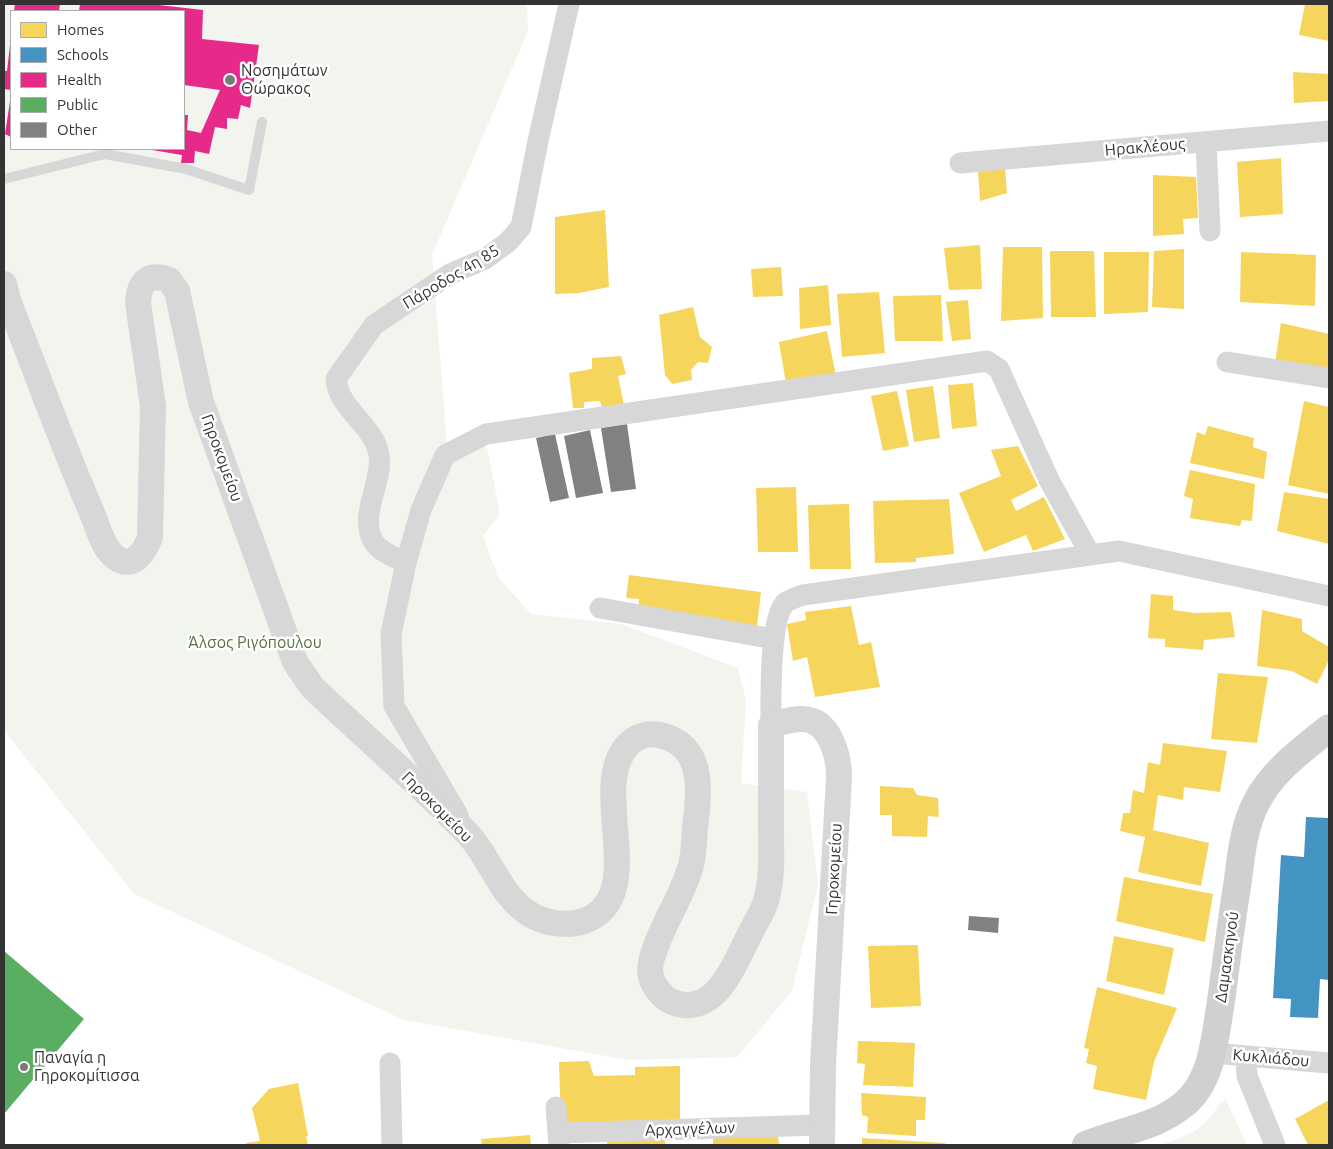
<!DOCTYPE html>
<html>
<head>
<meta charset="utf-8">
<style>
	body { margin:0 }
	#map { position:relative; width:1333px; height:1149px; overflow:hidden; background:#fff; font-family:Ubuntu,sans-serif }
	canvas { display:block }
	.frame { position:absolute; inset:0; border:5px solid #333; pointer-events:none }
	.legend { position:absolute; left:10px; top:10px; width:175px; height:140px; box-sizing:border-box; background:#fff; border:1px solid #adadad; margin:0; padding:6px 9px; list-style:none; font-size:15px; color:#333 }
	.legend li { display:flex; align-items:center; gap:10px; height:25px }
	.legend b { width:25px; border:1px solid #adadad }
</style>
</head>
<body>
<div id="map">
<canvas width="1333" height="1149"></canvas>
<div class="frame"></div>
<ul class="legend">
<li><b style="height:14px;background:#f6d55c"></b>Homes</li>
<li><b style="height:14px;background:#4393c3"></b>Schools</li>
<li><b style="height:14px;background:#e7298a"></b>Health</li>
<li><b style="height:14px;background:#5aae61"></b>Public</li>
<li><b style="height:14px;background:#818181"></b>Other</li>
</ul>
</div>
<script>
const ctx = document.querySelector('canvas').getContext('2d');
ctx.lineJoin = 'round';
function paint(path, color) { ctx.fillStyle = color; ctx.fill(path, 'evenodd'); }
function stroke(path, color, width, dash) { ctx.strokeStyle = color; ctx.lineWidth = width; ctx.lineCap = dash ? 'butt' : 'round'; ctx.setLineDash(dash || []); ctx.stroke(path); }
function drawText(font, color, halo, rows, align = 'center') {
  ctx.font = font + ' Ubuntu,sans-serif'; ctx.lineWidth = 5; ctx.setLineDash([]); ctx.textBaseline = 'middle'; ctx.strokeStyle = halo; ctx.fillStyle = color; for (const [text, x, y, turn = 0] of rows) {
    ctx.save(); ctx.translate(x, y); ctx.rotate((+turn || 0) * Math.PI / 180); ctx.textAlign = isNaN(turn) ? turn : align; if (halo) ctx.strokeText(text, 0, 0); ctx.fillText(text, 0, 0); ctx.restore();
  }
}
paint(new Path2D(`
	M4 4H527L528 31 432 255 447 446 487 447 500 514 483 536 498 577 531 614 621 624 738 668 746 701 741 783 807 792 818 885 792 991 737 1057 628 1060 404 1020 134 894 4 730ZM11 11H184V149H11Z
	M1226 1100 1247 1145H1160C1193 1134 1202 1131 1221 1102Z`), '#f1f5ed');
paint(new Path2D(`
	M1305 4H1329V41L1299 35Z
	M1293 72 1329 74V101L1294 103Z
	M1281 158 1283 214 1240 217 1237 162Z
	M1005 168 1007 193 980 201 978 170Z
	M1153 175 1196 177 1198 218 1183 219 1184 234 1153 236Z
	M605 210 609 287 579 293 555 294V217Z
	M980 245 982 289 949 290 944 248Z
	M1003 247H1042L1043 318 1001 321Z
	M1184 249V309L1152 307 1154 251Z
	M1050 251H1094L1096 317H1051Z
	M1104 252H1149L1148 312 1104 314Z
	M1241 252 1316 255 1315 306 1240 302Z
	M781 267 783 296 753 297 751 269Z
	M828 285 831 325 800 329 799 288Z
	M879 292 885 353 842 357 837 294Z
	M941 295 943 341H895L893 296Z
	M968 300 971 339 952 341 946 302Z
	M693 307 700 337 712 347 708 363 698 362 691 370 692 380 672 384 665 375 659 315Z
	M1281 323 1329 334V368L1275 363Z
	M827 331 836 376 786 383 779 342Z
	M621 356 626 374 618 376 624 405 602 409 600 401 584 402V408H573L569 373 592 369V358Z
	M973 383 977 426 952 429 948 385Z
	M933 386 940 438 914 442 906 390Z
	M897 391 909 446 883 451 871 396Z
	M1304 401 1329 407V494L1288 485Z
	M1208 426 1254 438 1253 447 1267 452 1264 479 1190 463 1197 432 1205 435Z
	M1018 446 1038 486 1011 500 1016 511 1044 497 1065 539 1033 551 1026 535 984 552 959 493 1001 476 991 450Z
	M1190 470 1255 484 1252 521 1242 520 1240 526 1190 518 1193 499 1184 496Z
	M796 487 798 552H758L756 488Z
	M1284 492 1329 499V544L1277 531Z
	M949 499 954 554 916 558V562L875 563 873 501Z
	M849 504 851 569H810L808 505Z
	M629 575 761 592 757 626 638 612 639 599 626 598Z
	M1151 594 1173 596V610L1195 613 1231 612 1235 637 1204 640 1203 650 1165 647V639L1148 638Z
	M851 606 859 645 871 642 880 687 815 697 807 657 793 661 787 624 806 620 805 612Z
	M1262 610 1302 619V631L1329 647V660L1317 684 1292 671 1257 666Z
	M1218 673 1268 677 1257 743 1211 739Z
	M1163 743 1227 751 1220 792 1184 787 1183 800 1158 795 1153 830 1209 843 1201 886 1138 872 1145 837 1120 831 1123 813H1130L1133 790 1144 793 1148 762 1160 765Z
	M880 786 913 788 917 795 938 798 939 817 928 816 927 837 892 836V815H880Z
	M1124 877 1213 894 1205 942 1116 921Z
	M1114 936 1174 948 1164 995 1106 981Z
	M918 945 921 1006 871 1008 868 946Z
	M1097 987 1177 1008 1154 1062 1146 1100 1093 1089 1097 1066 1086 1063 1089 1049 1084 1048Z
	M858 1041 915 1043 913 1087 863 1085 865 1064 857 1063Z
	M589 1061 594 1076 635 1075V1067L680 1066V1124L561 1126 559 1062Z
	M298 1083 308 1136H306L308 1145H246V1143L260 1141 252 1108 269 1089Z
	M861 1093 926 1097 925 1120H916V1136L867 1133 868 1117 862 1115Z
	M1329 1100V1145H1308L1295 1119Z
	M665 1134V1145H607V1135Z
	M530 1135 531 1145H482L481 1139Z
	M778 1135 779 1145H713V1137Z
	M862 1138 945 1143V1145H862Z`), '#f6d55c');
paint(new Path2D(`
	M1306 817 1329 818V980L1320 979 1318 1018 1290 1017 1291 999 1273 998 1281 855 1304 857Z`), '#4393c3');
paint(new Path2D(`
	M15 4H60L59 11H14Z
	M80 4H150L203 10 202 39 259 45 250 108 241 105 238 119 227 118V129L215 127 209 154 195 151 194 163H181L182 155 152 150 184 149V115H188L187 130 201 133 220 90 184 85V11H79Z
	M10 45H11V90L4 89V71H7Z
	M10 101 11 102V137L5 134Z`), '#e7298a');
paint(new Path2D(`
	M4 951 84 1019 4 1114Z`), '#5aae61');
paint(new Path2D(`
	M627 424 636 489 611 492 601 428Z
	M590 430 603 493 576 498 564 436Z
	M555 434 569 498 550 502 536 438Z
	M969 916 999 918 998 933 968 930Z`), '#818181');
stroke(new Path2D(`
	M4 179 105 154 186 169 249 190 262 122`), '#d7d7d7', 10);
stroke(new Path2D(`
	M1206 142 1210 231
	M960 163 1329 131
	M1227 362 1329 378
	M406 563C395 557 377 551 372 539 360 512 383 482 379 455 375 426 338 409 336 379L374 325 450 274 485 259 508 242 521 227 538 141 569 4
	M600 608 774 639
	M771 725C771 701 769 620 785 603 790 599 797 597 803 595L1119 551 1329 596
	M458 815 394 706 391 634 406 563 421 510 445 455 486 434 987 361 999 369 1049 480 1090 554
	M1212 1053 1329 1063
	M1246 1056 1247 1076 1275 1145
	M390 1063 392 1145
	M556 1107 559 1145
	M558 1133 821 1125`), '#d7d7d7', 21);
stroke(new Path2D(`
	M4 284 9 303C37 373 62 444 92 513 98 527 103 548 115 557 133 571 145 551 150 537L153 406 138 303C139 283 147 272 169 280L177 291 201 402 295 662 313 688C364 736 417 782 466 832 489 855 498 891 525 911 541 923 565 927 584 921 653 897 584 782 631 742 639 735 650 733 660 735 706 746 699 792 695 828 694 840 694 854 691 865 682 899 659 928 651 962 648 976 653 985 662 995 668 1001 675 1004 684 1005 719 1008 735 963 748 938 753 927 760 916 765 904 773 881 771 855 771 831 771 796 771 761 771 725 781 723 793 718 803 719 830 720 839 756 839 777L823 1065 822 1145`), '#d7d7d7', 26);
stroke(new Path2D(`
	M1086 1145C1119 1131 1155 1128 1183 1105 1212 1082 1214 1042 1220 1008 1226 965 1231 923 1238 880 1241 855 1244 826 1256 803 1272 771 1302 750 1329 728`), '#d0d0d0', 28);
for (const [x, y, r, color] of [
	[230,80,6,"#7a7a7a"],
	[24,1067,5,"#7a7a7a"]
]) { const dot = new Path2D(); dot.arc(x, y, r, 0, 2 * Math.PI); ctx.fillStyle = color; ctx.fill(dot); stroke(dot, '#fff', 2); }
drawText('16px', '#333', '#fff', [
	["Νοσημάτων",241,71],
	["Θώρακος",241,89],
	["Παναγία η",34,1058],
	["Γηροκομίτισσα",34,1076]
], 'left');
drawText('16px', '#333', '#fff', [
	["Ηρακλέους",1145,147,-5],
	["Πάροδος 4η 85",451,277,-31],
	["Γηροκομείου",222,458,70],
	["Γηροκομείου",437,807,45],
	["Γηροκομείου",834,869,-87],
	["Δαμασκηνού",1227,957,-82],
	["Κυκλιάδου",1271,1058,5],
	["Αρχαγγέλων",690,1129,-2]
]);
drawText('16px', '#56703f', '#fff', [
	["Άλσος Ριγόπουλου",255,643]
]);
</script>
</body>
</html>
